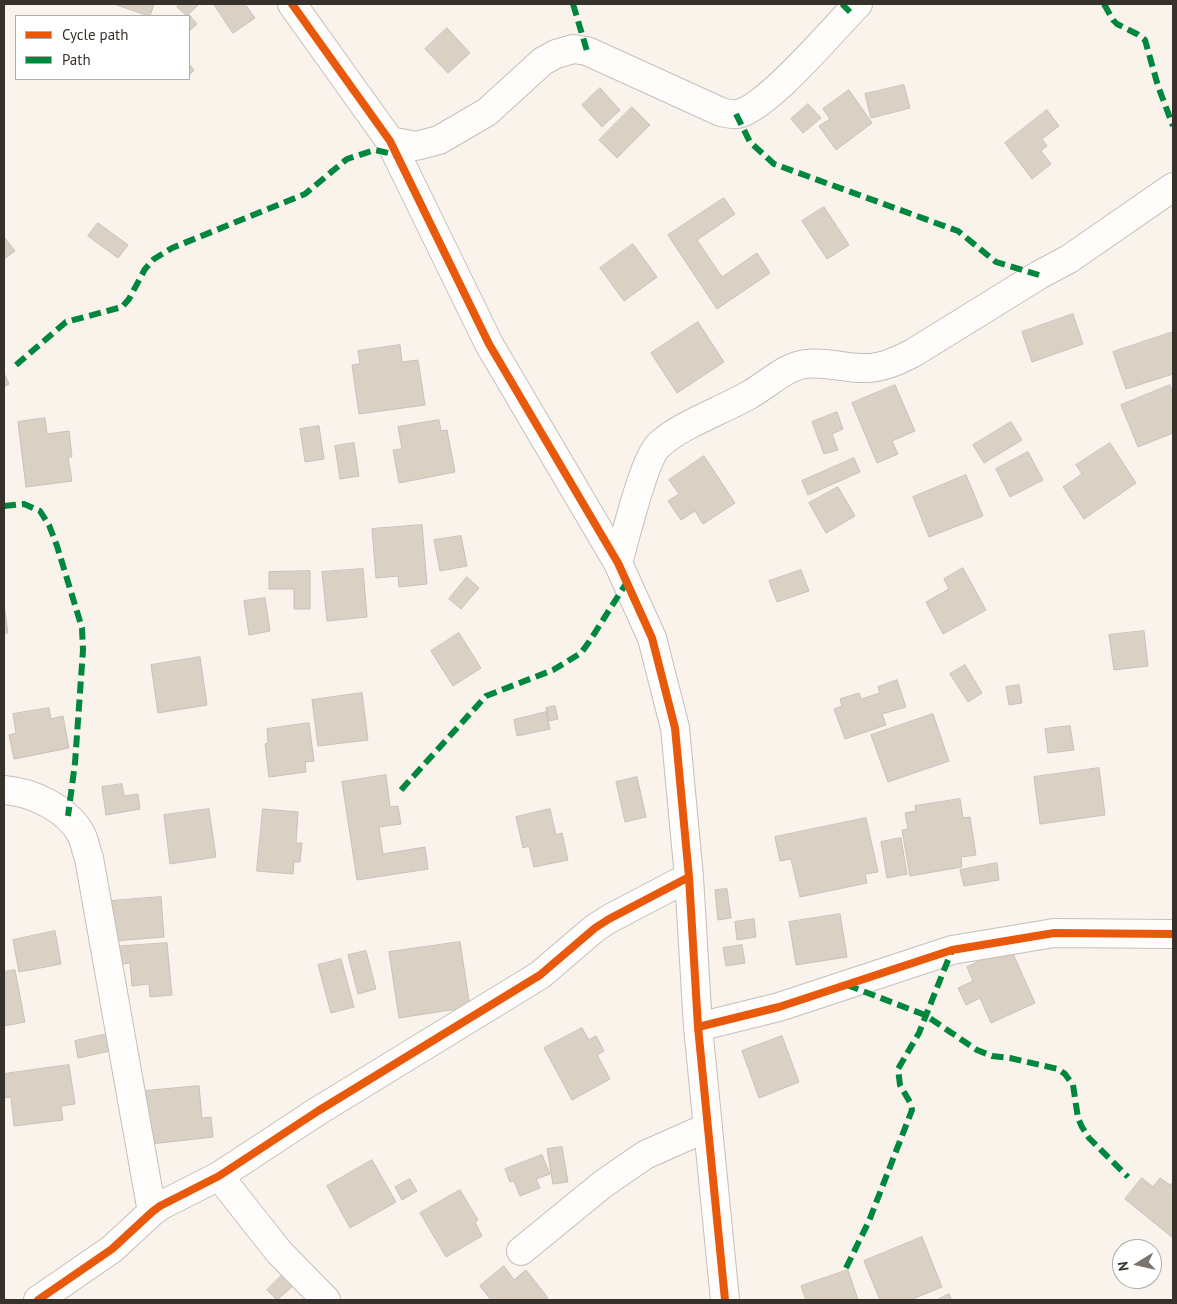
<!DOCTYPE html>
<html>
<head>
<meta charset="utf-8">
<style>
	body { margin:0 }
	#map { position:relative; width:1177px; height:1304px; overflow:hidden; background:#f9f3ec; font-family:"PT Sans",sans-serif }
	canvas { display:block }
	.frame { position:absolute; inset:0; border:5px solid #36312b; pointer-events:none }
	.legend { position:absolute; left:15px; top:15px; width:175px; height:65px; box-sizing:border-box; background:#fff; border:1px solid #afadaa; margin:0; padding:6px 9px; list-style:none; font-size:15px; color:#36312b }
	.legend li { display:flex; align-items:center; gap:10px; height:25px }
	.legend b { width:25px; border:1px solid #afadaa }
	.north { position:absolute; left:1112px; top:1239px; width:50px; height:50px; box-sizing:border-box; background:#fff; border:1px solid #afadaa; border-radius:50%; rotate:261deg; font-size:14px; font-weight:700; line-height:20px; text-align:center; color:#36312b }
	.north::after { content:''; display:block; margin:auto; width:18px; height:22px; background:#7a756f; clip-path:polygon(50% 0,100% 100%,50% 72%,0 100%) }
</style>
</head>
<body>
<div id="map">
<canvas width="1177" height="1304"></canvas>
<div class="frame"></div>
<ul class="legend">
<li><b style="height:6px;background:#e8590c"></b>Cycle path</li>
<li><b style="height:6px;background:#00873e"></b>Path</li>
</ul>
<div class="north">N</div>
</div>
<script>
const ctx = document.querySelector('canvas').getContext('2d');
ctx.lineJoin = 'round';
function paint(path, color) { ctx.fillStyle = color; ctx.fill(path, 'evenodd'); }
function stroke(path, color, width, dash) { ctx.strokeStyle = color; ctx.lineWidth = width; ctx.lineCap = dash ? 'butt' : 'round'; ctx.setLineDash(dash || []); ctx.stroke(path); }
const building = new Path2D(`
	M114 4H154L150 16Z
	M180 4H199L187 16 177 7Z
	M214 4H245L255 18 233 33Z
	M189 15 197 24 189 31 188 16Z
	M447 28 470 53 448 73 425 49Z
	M189 64 194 70 189 75Z
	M904 85 910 108 871 118 865 94Z
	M600 88 620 110 602 127 582 105Z
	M849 90 872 123 836 150 819 126 830 119 823 109Z
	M808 104 821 118 803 133 791 119Z
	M632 107 650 125 617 158 599 140Z
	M1047 110 1059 126 1042 139 1047 146 1041 151 1051 164 1032 179 1005 143Z
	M724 198 735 214 697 240 722 277 757 253 770 273 717 309 668 235Z
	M824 207 849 245 827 259 802 221Z
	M98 223 128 245 118 258 88 236Z
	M4 237 15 251 4 259Z
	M633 244 657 277 624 301 600 268Z
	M1073 314 1083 344 1032 362 1022 332Z
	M698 322 724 362 677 393 651 353Z
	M1173 332V374L1126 389 1113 352Z
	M400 345 402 362 418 360 425 405 359 414 352 365 360 364 358 351Z
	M4 373 9 384 4 387Z
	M895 385 915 431 892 441 898 454 877 463 852 403Z
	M1170 385 1173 393V433L1138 447 1121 405Z
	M837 412 843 429 832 434 838 450 824 454 812 422Z
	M45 418 47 434 69 431 72 457H68L72 481 26 487 18 422Z
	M439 420 441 431 447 430 455 472 399 483 393 450 402 449 398 427Z
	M1011 422 1022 440 984 463 973 445Z
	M319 426 324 459 305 462 300 429Z
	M354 443 359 476 340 479 335 446Z
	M1110 443 1136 483 1084 519 1063 487 1082 474 1076 465Z
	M1028 452 1043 480 1010 497 996 469Z
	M704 456 735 503 703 524 695 511 681 520 668 501 679 494 669 480Z
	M854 458 860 472 808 495 802 481Z
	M966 475 983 516 929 537 913 497Z
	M838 487 855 516 826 533 809 503Z
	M422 525 427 584 399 587 398 576 376 578 372 529Z
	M461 536 467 566 440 571 434 540Z
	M963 568 986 610 943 634 926 602 949 589 944 579Z
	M363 569 367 617 327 621 322 572Z
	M801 570 809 591 777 602 769 581Z
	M310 571V609H294V589H269V572Z
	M467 577 479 588 461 609 449 599Z
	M265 598 270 631 249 635 244 601Z
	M4 604 8 633H4Z
	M1144 631 1148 666 1114 670 1109 635Z
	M459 633 481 668 453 686 431 651Z
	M200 657 207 705 158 713 151 665Z
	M965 665 982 693 968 702 950 674Z
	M897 680 906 707 882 714 886 725 845 739 834 709 842 706 840 699 859 693 861 699 880 693 878 687Z
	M1019 685 1022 703 1009 705 1006 687Z
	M362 693 368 740 318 746 312 700Z
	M555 706 558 719 549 721 546 708Z
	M49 708 51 719 63 716 69 748 14 759 9 735 16 733 13 714Z
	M546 712 550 729 517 736 514 720Z
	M933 714 949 761 888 782 871 735Z
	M309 723 314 761 305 762 306 772 269 777 265 744 268 743 267 729Z
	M1070 726 1074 750 1048 753 1045 729Z
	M1099 768 1105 815 1040 824 1034 777Z
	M386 775 390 807 398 806 401 824 379 827 383 854 425 847 428 869 357 880 342 782Z
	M637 777 646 817 625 822 616 782Z
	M122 784 124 796 138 794 140 809 106 815 102 787Z
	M960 799 963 818 970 817 976 855 961 857 962 867 910 876 902 830 908 829 905 813 916 811 915 806Z
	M209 809 216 857 170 864 164 815Z
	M263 809 298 812 296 843H302L300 862H294L293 874 257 871Z
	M550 809 556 835 562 833 568 860 534 867 529 846 523 848 516 817Z
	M866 818 878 872 865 874 867 883 800 897 791 859 780 861 775 837Z
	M901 838 907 874 887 878 881 842Z
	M997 863 999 880 964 886 960 870Z
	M727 889 731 918 718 920 715 890Z
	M161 897 164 937 114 941 111 901Z
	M840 914 847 957 796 965 789 922Z
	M754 919 756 937 737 940 735 922Z
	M55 931 61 964 19 972 13 940Z
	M460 942 470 1007 399 1018 389 952Z
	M167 943 172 995 150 997 149 984 132 986 130 963 114 965 112 947Z
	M742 945 745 963 726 966 723 948Z
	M1010 947 1035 1003 991 1023 980 998 966 1005 958 988 973 981 967 967Z
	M366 951 376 989 358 994 348 955Z
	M341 959 354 1007 331 1013 318 965Z
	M15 970 25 1022 4 1026V972Z
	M582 1028 589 1040 596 1036 604 1051 597 1055 610 1079 572 1100 544 1048Z
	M107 1034 110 1051 78 1058 75 1041Z
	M782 1036 799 1082 759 1098 742 1051Z
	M69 1065 75 1104 61 1106 63 1120 14 1126 11 1097 4 1098V1074Z
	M199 1086 202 1118 211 1117 213 1137 151 1144 146 1091Z
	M562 1147 568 1182 553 1184 547 1149Z
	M542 1155 550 1174 536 1179 540 1188 520 1196 514 1181 510 1182 505 1169Z
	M372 1160 396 1202 350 1228 327 1186Z
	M1142 1178 1153 1187 1160 1178 1170 1185 1173 1182V1238L1125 1199Z
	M410 1179 417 1191 402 1200 395 1187Z
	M460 1190 478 1220 475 1222 482 1236 446 1257 420 1213Z
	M922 1237 942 1287 910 1300H880L864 1261Z
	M504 1266 514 1280 526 1270 548 1298 545 1300H491L480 1286Z
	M848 1270 858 1300H806L801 1286Z
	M284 1273 295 1284 277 1300 267 1290Z
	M949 1294 952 1300H937Z`);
paint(building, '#dbd0c4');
stroke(building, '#c6c1bb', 1);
const minor = new Path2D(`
	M292 4 390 141 489 344 618 563 652 638 675 728 689 877 698 1027 725 1300
	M390 141 416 146 439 140 487 112 543 61 556 54 573 49 587 51 721 112C726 113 732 115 737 114 766 110 835 27 858 4
	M618 563C625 539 644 458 659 445 680 425 723 410 749 395 767 385 785 367 805 364 824 361 843 368 862 368 881 369 897 361 913 353L1039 275 1069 259 1173 187
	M4 790C32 792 69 809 82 836 85 843 86 851 89 858L152 1212
	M698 1027 779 1007 952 950 1054 933 1173 934
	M219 1176 279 1252 326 1300
	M521 1251 603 1184 645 1155 708 1127
	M38 1300 112 1249 152 1212 160 1206 219 1176 318 1111 540 975 595 928 609 919 689 877`);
stroke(minor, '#c5bfb9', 30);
stroke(minor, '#fefdfc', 28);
stroke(new Path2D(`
	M573 4 587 51
	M842 4 850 12
	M1104 4 1113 20 1117 24 1137 34 1145 40 1158 86 1173 126
	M736 114 750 142 774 164 958 231 996 262 1039 275
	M16 365 66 322 122 307 129 299 145 269 154 259 172 248 305 194 347 159 375 150 397 155
	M4 506 24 504 40 511 49 525 57 546 82 628 83 650 75 763 68 816
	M401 790 486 696 553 670 581 653 589 642 627 582
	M847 985 925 1015 977 1050 992 1056 1010 1058 1058 1069 1065 1074 1073 1085 1078 1118 1082 1127 1089 1138 1128 1177
	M846 1268 869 1221 912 1110 911 1104 900 1085 898 1069 919 1033 952 950`), '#00873e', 6, [12, 6]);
stroke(new Path2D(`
	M292 4 390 141 489 344 618 563 652 638 675 728 689 877 698 1027 725 1300
	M698 1027 779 1007 952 950 1054 933 1173 934
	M38 1300 112 1249 152 1212 160 1206 219 1176 318 1111 540 975 595 928 609 919 689 877`), '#e8590c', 8);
</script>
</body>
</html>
